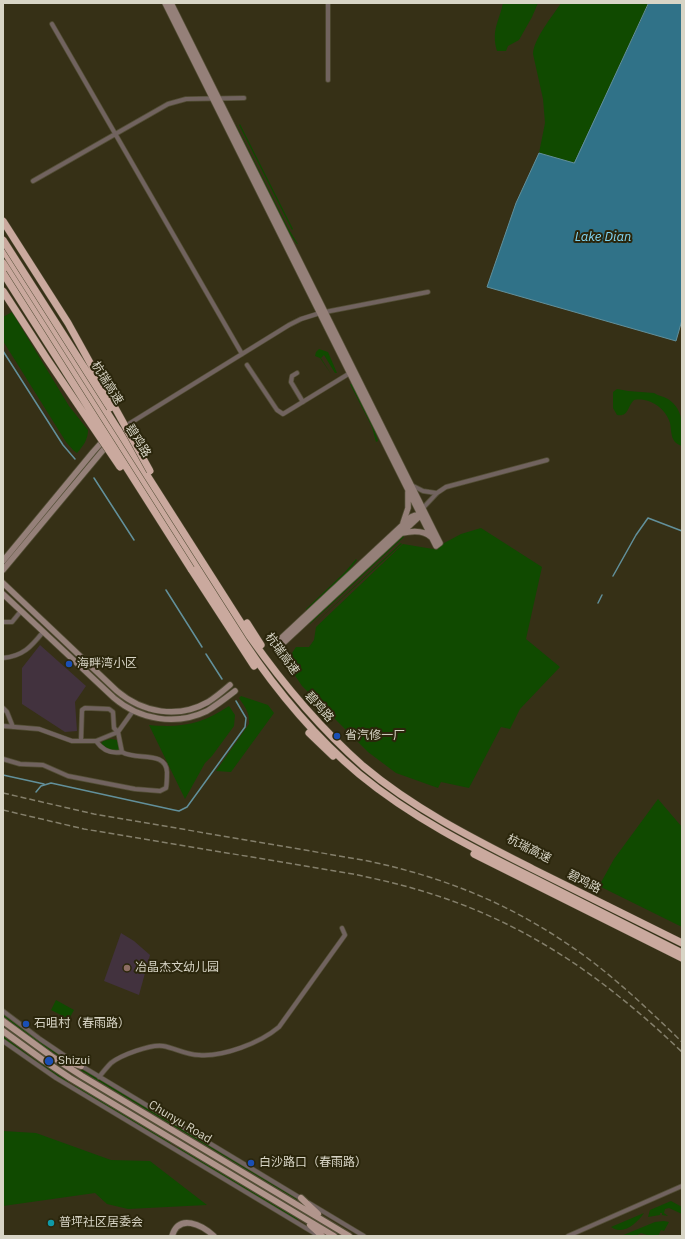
<!DOCTYPE html>
<html>
<head>
<meta charset="utf-8">
<style>
	body { margin:0 }
	#map { position:relative; width:685px; height:1239px; overflow:hidden; background:#363016; font-family:"IBM Plex Sans",sans-serif }
	canvas { display:block }
	.frame { position:absolute; inset:0; border:4px solid #d8d5c6; pointer-events:none }
</style>
</head>
<body>
<div id="map">
<canvas width="685" height="1239"></canvas>
<div class="frame"></div>
</div>
<script>
const ctx = document.querySelector('canvas').getContext('2d');
ctx.lineJoin = 'round';
function paint(path, color) { ctx.fillStyle = color; ctx.fill(path, 'evenodd'); }
function stroke(path, color, width, dash) { ctx.strokeStyle = color; ctx.lineWidth = width; ctx.lineCap = dash ? 'butt' : 'round'; ctx.setLineDash(dash || []); ctx.stroke(path); }
function drawText(font, color, halo, rows, align = 'center') {
  ctx.font = font + ' "IBM Plex Sans","Noto Sans SC",sans-serif'; ctx.lineWidth = 4; ctx.setLineDash([]); ctx.textBaseline = 'middle'; ctx.strokeStyle = halo; ctx.fillStyle = color; for (const [text, x, y, turn = 0] of rows) {
    ctx.save(); ctx.translate(x, y); ctx.rotate((+turn || 0) * Math.PI / 180); ctx.textAlign = isNaN(turn) ? turn : align; if (halo) ctx.strokeText(text, 0, 0); ctx.fillText(text, 0, 0); ctx.restore();
  }
}
paint(new Path2D(`
	M40 645 86 686 75 702 77 731 65 732 22 704V668Z
	M121 933 134 941 150 955 139 995 104 981Z`), '#42323e');
paint(new Path2D(`
	M503 3H538L532 17 519 40 508 46 506 51H497C491 30 499 22 503 3Z
	M561 3H649L574 163 539 153 545 123 543 99 533 54C534 38 552 17 561 3Z
	M240 124 293 229 292 230 239 125Z
	M236 125 288 228 298 244H297L286 229 236 127Z
	M12 312 69 406 88 430C88 440 83 446 77 453L73 450 66 442 3 341V317Z
	M319 349 328 352 337 373H335L324 355 321 358 331 374 320 358 315 356 316 352Z
	M350 384H352L373 426 378 441 376 442 372 427Z
	M617 389 628 391 654 393C658 396 663 396 668 399 685 410 682 428 682 446 670 442 672 433 670 423 666 408 649 397 634 400 627 407 629 417 617 415L613 408V392Z
	M481 528 542 567 526 639 560 667 520 709 510 729 501 727 469 788 441 782 438 788 396 773 368 752 302 686 286 662 296 647H309L314 640 316 627 403 544 433 549 461 534Z
	M403 535 404 537 310 624 309 622Z
	M401 543 402 544 313 625Z
	M356 559 357 560 347 573 306 611V609L345 572Z
	M241 696 268 705 274 713 231 772 216 771 249 724C250 713 245 707 239 698Z
	M229 706 235 715 234 726 212 756 205 763 185 799 149 725C182 728 202 724 229 706Z
	M111 739 117 740 120 746 119 750 117 751 105 749 101 744 103 741Z
	M658 799 682 827V927L599 886 614 859Z
	M56 1000 74 1010 69 1019 51 1010Z
	M3 1013 59 1054 58 1055C38 1044 21 1030 3 1016Z
	M3 1036 34 1059 69 1082 68 1083 3 1039Z
	M77 1068 85 1071 290 1193 299 1201Z
	M75 1085 171 1143 170 1145 74 1087Z
	M3 1131 36 1133 111 1160 150 1161 207 1205 128 1209 107 1204 95 1193 3 1206Z
	M178 1147 298 1219 297 1221 176 1150Z
	M671 1201 682 1207V1214L669 1208 665 1209 664 1213 668 1216 662 1215V1213H660V1215L648 1217 650 1210Z
	M644 1213C637 1223 623 1236 611 1227Z
	M664 1221 669 1222 664 1231 661 1230 658 1236H650L641 1233 636 1236H621L655 1222Z`), '#104a00');
const water = new Path2D(`
	M649 3H682V320L676 341 487 287 516 203 539 153 574 163Z`);
paint(water, '#307288');
stroke(water, '#62909b', 1);
stroke(new Path2D(`
	M3 351 63 445 75 459
	M94 478 134 540
	M613 576 636 535 648 518 682 531
	M166 590 202 647
	M598 603 602 595
	M206 654 222 679
	M3 775 44 784
	M36 792 41 786 51 783 174 810 179 811 187 807 245 727 246 718 236 701`), '#62909b', 1.5);
const street = new Path2D(`
	M328 3V80
	M52 24 242 354
	M33 181 168 104 186 99 244 98
	M247 365 277 410 283 414 350 373
	M297 373 292 376 291 382 303 402
	M119 430 289 325 301 319 320 313 428 292
	M411 485 423 491 436 493
	M423 508 437 493 446 487 547 460
	M3 622H12L21 611
	M3 658C23 656 31 647 43 632
	M3 708 7 712 13 727
	M3 726 39 729 72 741H96L118 732 133 711
	M96 741C103 751 111 754 122 752
	M3 759 20 764 43 765 68 776 135 789 160 791 166 788C167 783 167 778 167 772 166 750 136 761 122 752L118 732 114 728 113 712 109 709 85 708 82 710 81 741
	M3 1011 40 1039 74 1062
	M3 1041 56 1078 319 1236
	M80 1065 302 1199
	M99 1077C103 1072 107 1067 111 1063 121 1055 151 1044 163 1046 175 1048 186 1055 199 1055 223 1057 260 1043 279 1027L345 935 342 928
	M309 1203 364 1236
	M568 1236 682 1186`);
const secondary = new Path2D(`
	M165 3 436 546 440 543 171 3
	M421 513V515L279 647 276 643 411 517C415 515 418 514 422 516
	M403 523 408 508V492
	M402 533C411 531 424 530 431 537
	M3 561 93 452 101 443 106 440
	M3 570 104 449 109 446
	M3 583 117 691C143 713 178 719 208 702 216 697 223 691 230 685
	M3 594 114 698C140 720 176 726 207 711 217 705 226 698 235 691
	M172 1236C179 1213 202 1225 214 1236`);
const primary = new Path2D(`
	M3 1021 51 1056 82 1076 349 1236
	M3 1031 43 1060 70 1078 334 1236
	M62 1060 81 1066
	M301 1198 318 1214
	M310 1225 322 1236`);
const highway = new Path2D(`
	M3 249 250 637C283 684 320 728 363 766 414 809 474 839 533 869 583 894 632 918 682 943
	M3 263 244 642C276 690 314 736 359 774 411 817 472 848 533 878 583 903 632 928 682 953
	M191 569 254 666
	M247 623 261 645
	M309 733 333 756
	M474 854 682 958`);
stroke(street, '#534e36', 5.5);
stroke(secondary, '#534e36', 7);
stroke(primary, '#534e36', 8);
stroke(highway, '#534e36', 8);
stroke(street, '#71635f', 4);
stroke(secondary, '#958079', 5.5);
stroke(primary, '#b1958c', 6);
stroke(highway, '#caa99e', 7);
stroke(new Path2D(`
	M3 793 94 814 363 860C451 878 523 909 594 963 625 987 654 1015 682 1042
	M3 810 84 829 353 874C382 880 412 887 441 897 536 929 610 983 682 1052`), '#847f6b', 1.5, [6, 3]);
const highwayBridge = new Path2D(`
	M3 221 68 323 150 471
	M3 240 110 408
	M3 273 191 569
	M3 291 47 359 120 467`);
stroke(highwayBridge, '#534e36', 8, []);
stroke(highwayBridge, '#caa99e', 7);
for (const [x, y, r, color] of [
	[69,664,4,"#1a4fb4"],
	[337,736,4,"#1a4fb4"],
	[127,968,4,"#8d6e63"],
	[26,1024,4,"#1a4fb4"],
	[49,1061,5,"#1a4fb4"],
	[251,1163,4,"#1a4fb4"],
	[51,1223,4,"#0f9aa8"]
]) { const dot = new Path2D(); dot.arc(x, y, r, 0, 2 * Math.PI); ctx.fillStyle = color; ctx.fill(dot); stroke(dot, '#2b260c', 1.5); }
drawText('12px', '#d8d5c6', '#2b260c', [
	["杭瑞高速",107,383,58],
	["碧鸡路",138,441,58],
	["杭瑞高速",282,654,54],
	["碧鸡路",319,707,48],
	["杭瑞高速",529,849,27],
	["碧鸡路",584,882,27],
	["Chunyu Road",180,1122,31]
]);
drawText('12px', '#d8d5c6', '#2b260c', [
	["海畔湾小区",77,664],
	["省汽修一厂",345,736],
	["冶晶杰文幼儿园",135,968],
	["石咀村（春雨路）",34,1024],
	["Shizui",58,1061],
	["白沙路口（春雨路）",259,1163],
	["普坪社区居委会",59,1223]
], 'left');
drawText('italic 13px', '#82d6f5', '#2b260c', [
	["Lake Dian",603,237]
]);
</script>
</body>
</html>
